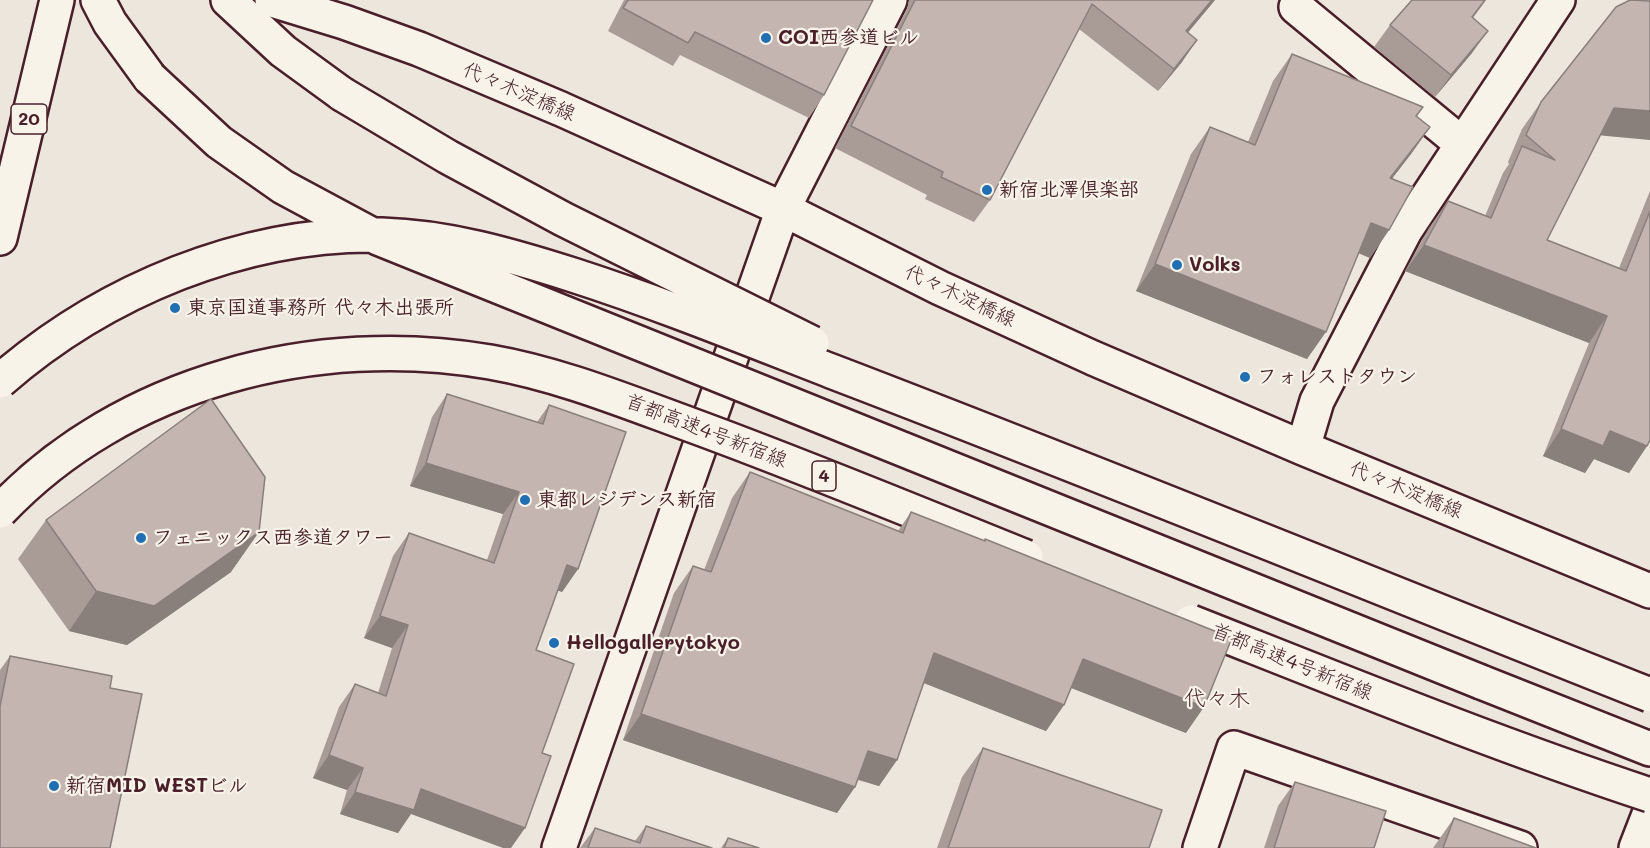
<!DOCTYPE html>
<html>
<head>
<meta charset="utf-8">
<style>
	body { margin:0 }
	canvas { display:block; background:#ece6dd }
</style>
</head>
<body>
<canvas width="1650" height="848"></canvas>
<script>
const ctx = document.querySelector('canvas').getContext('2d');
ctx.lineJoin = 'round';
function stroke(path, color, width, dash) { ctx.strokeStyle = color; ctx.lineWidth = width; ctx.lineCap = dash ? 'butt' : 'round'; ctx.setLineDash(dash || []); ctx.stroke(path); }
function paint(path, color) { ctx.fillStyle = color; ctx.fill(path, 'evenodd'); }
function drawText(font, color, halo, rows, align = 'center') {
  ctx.font = font + ' Mali,"Klee One",sans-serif'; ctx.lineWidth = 4.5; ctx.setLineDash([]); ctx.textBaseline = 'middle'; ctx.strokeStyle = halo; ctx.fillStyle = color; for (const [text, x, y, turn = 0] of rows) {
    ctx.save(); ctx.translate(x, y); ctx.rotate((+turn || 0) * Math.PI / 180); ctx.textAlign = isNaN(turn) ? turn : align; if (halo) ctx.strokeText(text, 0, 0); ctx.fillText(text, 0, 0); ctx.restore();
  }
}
const minor = new Path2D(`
	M272 0 344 22 419 49 561 109 783 209 940 288 1093 358 1303 448 1650 591
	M1296 7 1462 144
	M1303 448 1317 401 1405 231 1558 0
	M559 848 783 209 890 0
	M1200 848 1234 748 1520 848
	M1636 848 1650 812`);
const highway = new Path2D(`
	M98 0 110 23 150 78
	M228 0 283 51 342 94
	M0 238 57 0
	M1481 682 1650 749`);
stroke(minor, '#4a1f2b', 38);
stroke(highway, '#4a1f2b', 38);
stroke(minor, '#f7f3e8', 33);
stroke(highway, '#f7f3e8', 33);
const highwayBridge = new Path2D(`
	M150 78 219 142 283 187 378 238 1481 682
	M342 94 448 157 563 219 812 343
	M0 381C103 291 244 232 382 235 448 237 510 255 573 275 660 303 746 338 831 371 1106 476 1377 587 1650 695
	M0 511C123 381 316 332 490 362 559 374 625 401 691 425 803 466 914 512 1026 557
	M1191 622C1343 682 1495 744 1650 795`);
stroke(highwayBridge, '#4a1f2b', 38, []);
stroke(highwayBridge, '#f7f3e8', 33);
paint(new Path2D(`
	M624 0H873L824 95 809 118 680 55 673 66 608 31Z
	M909 0H1215L1188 32 1182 62 1158 91 1079 29 990 200 974 222 925 199 927 195 835 148 907 9Z
	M1486 0 1473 18 1472 53 1435 97 1374 47 1390 25Z
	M1292 54 1423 107 1417 116 1430 127 1411 154 1392 179 1389 230 1370 258 1358 253 1307 359 1136 291 1191 154 1210 127 1248 142 1273 81Z
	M1541 102 1601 135 1547 240 1619 268 1650 191V440L1647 446 1629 473 1594 459 1585 473 1543 456 1589 343 1405 271 1429 228 1448 201 1485 216 1503 173 1509 164 1508 162 1522 129Z
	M447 394 537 422 549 405 578 569 562 592 557 590 398 833 340 814 347 790 313 778 339 707 355 684 378 693 392 648 364 638 393 556 409 533 487 560 503 514 410 486 432 417Z
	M750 472 898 531 911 512 1186 733 1071 688 1064 705 1046 731 924 683 897 760 879 786 858 780 855 787 837 813 623 740 674 593 693 566 704 570 732 498Z
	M46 520 231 572 127 645 69 631 18 559Z
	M10 656 0 848V670Z
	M983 748 1149 848H937L962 777Z
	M1295 782 1374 848H1264L1278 806Z
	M1454 818 1536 848H1433Z
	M646 826 712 848H580L595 828 635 841Z
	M728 838 759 848H721Z`), '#a99c97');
paint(new Path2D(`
	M1212 0H1215L1171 53 1186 31Z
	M1488 31 1472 53 1435 97 1451 75Z
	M1197 40 1182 62 1158 91 1174 69Z
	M1614 108 1650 111V140L1596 135Z
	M1430 127 1411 154 1371 205 1390 178Z
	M1371 223 1389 230 1370 258 1352 250Z
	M1424 245 1607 316 1589 343 1405 271Z
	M1155 264 1326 332 1307 359 1136 291Z
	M1561 429 1610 431 1647 446 1629 473 1594 459 1585 473 1543 456Z
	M426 463 519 492 503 514 410 486Z
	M259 532 231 572 127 645 69 631 96 591Z
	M567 565 578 569 562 592 551 588Z
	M380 616 408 625 392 648 364 638Z
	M934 653 1064 705 1046 731 916 680Z
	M1083 659 1204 707 1186 733 1064 685Z
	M641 714 855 787 837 813 623 740Z
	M868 751 897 760 879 786 850 777Z
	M329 755 363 768 347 790 313 778Z
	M421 789 525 828 511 848H503L411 814 398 833 340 814 355 792Z`), '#897f7b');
const building = new Path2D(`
	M628 0H873L824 95 695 32 688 43 623 8Z
	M915 0H1212L1186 31 1197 40 1174 69 1092 4 990 200 941 177 943 172 851 126Z
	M1412 0H1485L1472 17 1488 31 1451 75 1390 25Z
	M1630 0 1650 1V111L1614 108 1547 240 1626 271 1650 211V440L1647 446 1610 431 1603 446 1561 429 1607 316 1424 245 1448 201 1491 218 1522 146 1555 160 1526 135 1541 102 1616 7Z
	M1292 54 1423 107 1416 116 1430 127 1390 178 1413 187 1389 230 1371 223 1326 332 1155 264 1210 127 1255 145Z
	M447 394 543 424 549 405 626 432 578 569 567 565 536 650 574 664 542 753 551 756 525 828 421 789 414 810 355 792 363 768 329 755 355 684 386 696 408 625 380 616 409 533 494 563 519 492 426 463Z
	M211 399 265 477 259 532 154 606 96 591 46 520Z
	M750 472 903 533 911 512 985 541V539L1232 638 1204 707 1083 659 1064 705 934 653 897 760 868 751 855 787 641 714 693 566 711 572Z
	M10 656 112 676 110 688 142 694 110 848H0V706Z
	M983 748 1162 810 1149 848H948Z
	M1295 782 1386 811 1374 848H1274Z
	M1454 818 1536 848H1443Z
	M646 826 712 848H588L595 828 640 843Z
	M728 838 759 848H724Z`);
paint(building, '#c4b5b0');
stroke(building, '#897f7b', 1.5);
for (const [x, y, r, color] of [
	[766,38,6,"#1f6fb2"],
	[987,190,6,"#1f6fb2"],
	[1177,265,6,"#1f6fb2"],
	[175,308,6,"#1f6fb2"],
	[1245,377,6,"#1f6fb2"],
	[525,500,6,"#1f6fb2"],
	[141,538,6,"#1f6fb2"],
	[554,643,6,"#1f6fb2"],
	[54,786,6,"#1f6fb2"]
]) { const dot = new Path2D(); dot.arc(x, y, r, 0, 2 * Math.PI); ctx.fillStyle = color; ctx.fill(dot); stroke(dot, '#f7f3e8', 2); }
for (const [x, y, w] of [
	[29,119,36],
	[824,476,24]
]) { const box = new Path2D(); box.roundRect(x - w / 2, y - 15, w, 30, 4.5); ctx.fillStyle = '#f7f3e8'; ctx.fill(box); stroke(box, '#4a1f2b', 1.5); }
drawText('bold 18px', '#4a1f2b', null, [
	["20",29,119],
	["4",824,476]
]);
drawText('bold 20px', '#4a1f2b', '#f7f3e8', [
	["COI西参道ビル",778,38],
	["新宿北澤倶楽部",999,190],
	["Volks",1189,265],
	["東京国道事務所 代々木出張所",187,308],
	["フォレストタウン",1257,377],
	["東都レジデンス新宿",537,500],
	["フェニックス西参道タワー",153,538],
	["Hellogallerytokyo",566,643],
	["新宿MID WESTビル",66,786]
], 'left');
drawText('20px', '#4a1f2b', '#f7f3e8', [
	["代々木淀橋線",519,92,23],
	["代々木淀橋線",960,296,25],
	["首都高速4号新宿線",706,431,21],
	["代々木淀橋線",1406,490,22],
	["首都高速4号新宿線",1292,662,22]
]);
drawText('22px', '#4a1f2b', '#f7f3e8', [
	["代々木",1217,699]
]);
</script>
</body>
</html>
